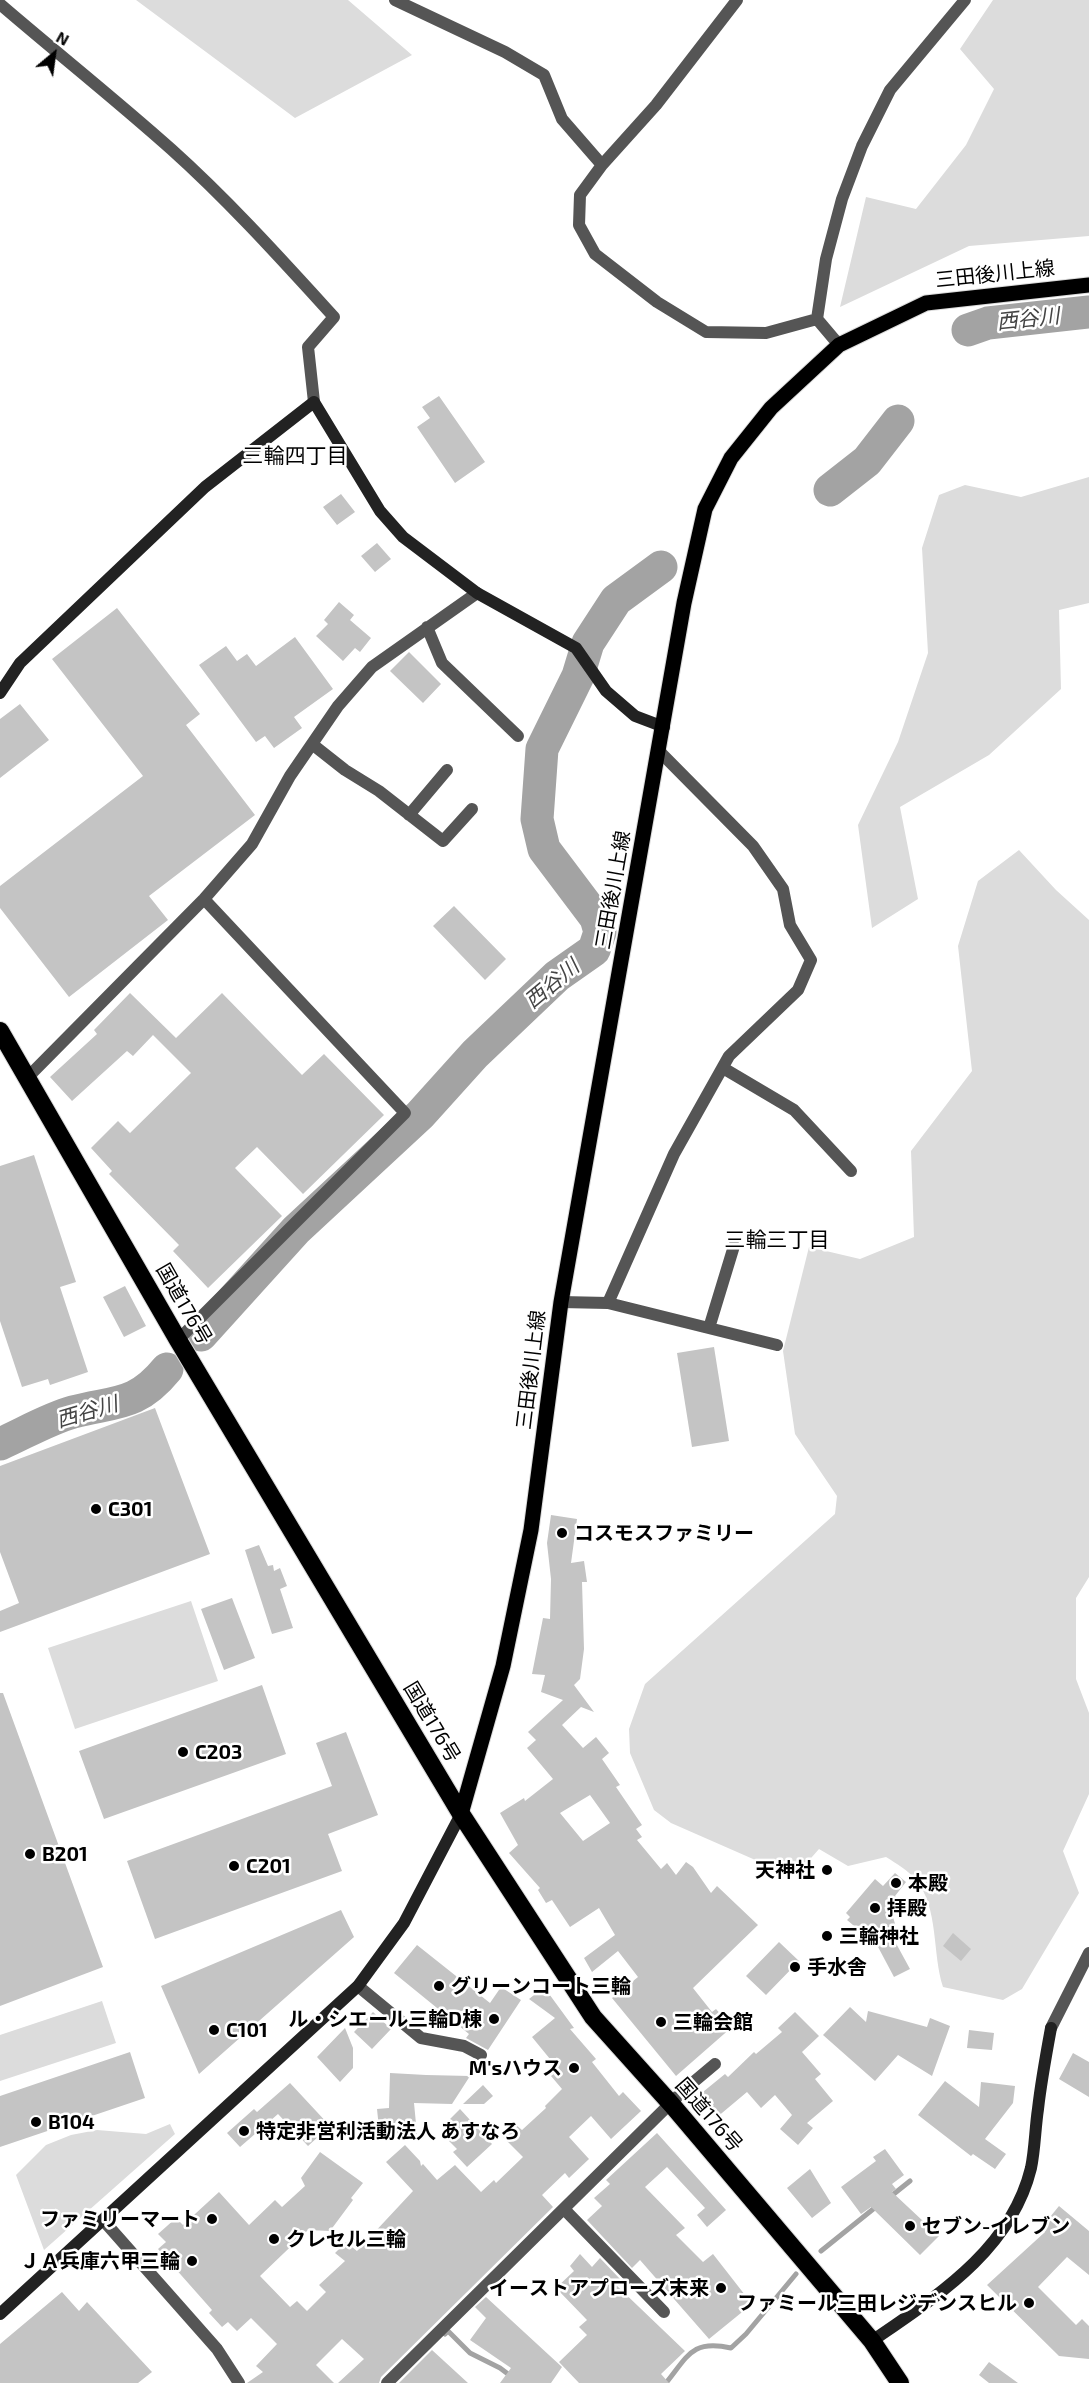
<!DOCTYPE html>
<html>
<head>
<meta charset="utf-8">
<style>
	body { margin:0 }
	#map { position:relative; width:1089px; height:2383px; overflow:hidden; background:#fff; font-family:"Exo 2",sans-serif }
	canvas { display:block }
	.north { position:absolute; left:24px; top:24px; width:60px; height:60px; -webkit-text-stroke:4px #fff; paint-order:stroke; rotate:29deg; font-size:16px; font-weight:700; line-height:24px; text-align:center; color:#000 }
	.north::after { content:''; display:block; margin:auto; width:21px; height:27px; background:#000; clip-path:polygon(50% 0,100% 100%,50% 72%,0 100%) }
</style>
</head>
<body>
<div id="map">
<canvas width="1089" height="2383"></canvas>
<div class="north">N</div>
</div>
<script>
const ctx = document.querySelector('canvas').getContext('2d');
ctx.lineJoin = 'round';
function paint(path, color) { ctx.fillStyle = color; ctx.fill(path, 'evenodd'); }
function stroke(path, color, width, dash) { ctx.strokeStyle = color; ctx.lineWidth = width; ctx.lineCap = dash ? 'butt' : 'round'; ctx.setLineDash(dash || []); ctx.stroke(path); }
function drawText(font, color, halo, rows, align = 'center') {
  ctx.font = font + ' "Exo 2","Noto Sans JP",sans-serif'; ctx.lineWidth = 5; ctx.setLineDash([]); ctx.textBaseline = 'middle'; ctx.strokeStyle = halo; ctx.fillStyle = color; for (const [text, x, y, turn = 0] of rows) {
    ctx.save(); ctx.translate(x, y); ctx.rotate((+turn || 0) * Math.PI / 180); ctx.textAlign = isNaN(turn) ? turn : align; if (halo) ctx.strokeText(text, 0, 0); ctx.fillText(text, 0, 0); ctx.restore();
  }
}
paint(new Path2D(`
	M136 0H348L412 55 295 118Z
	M993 0H1089V236L969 246 840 307 866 197 916 209 966 145 994 89 960 49Z
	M1089 477V603L1059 610 1061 689 989 755 900 807 918 899 872 928 858 825 898 742 928 653 922 548 939 495 965 485 1021 497Z
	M1019 850 1056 890 1089 920V1577L1076 1598V1679L1089 1713V1794L1063 1851 1079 1893 1022 1989 1003 2000 943 1987C932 1953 939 1908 916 1880 908 1870 897 1864 886 1857L848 1866 819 1849 797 1874 769 1866 671 1823 654 1810 630 1753 629 1729 645 1684 835 1514 837 1496 795 1434 783 1351 809 1247 860 1259 914 1237 911 1151 972 1071 958 946 978 881Z
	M191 1601 218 1681 75 1729 48 1648Z
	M102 2001 116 2043 0 2081V2035Z
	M170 2124 175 2134 44 2250 16 2175 46 2145 71 2135 97 2130 146 2134Z`), '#dcdcdc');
stroke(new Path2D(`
	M890 2197 910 2181
	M821 2251 877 2206
	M445 2334 448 2331 470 2353 500 2368 520 2383
	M666 2383C688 2356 692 2339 731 2348L746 2334 796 2274`), '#a3a3a3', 5);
stroke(new Path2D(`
	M968 330 988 323 1089 312
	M830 490 867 461 898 421
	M201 1335 296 1230 420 1115 475 1054 557 976 594 950 600 932 596 918 544 849 537 819 542 749 578 676 588 643 616 600 661 567
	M0 1444C23 1434 48 1419 73 1412 115 1401 136 1407 167 1369`), '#a3a3a3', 33);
paint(new Path2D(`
	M439 396 485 462 455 483 417 427 430 418 422 407Z
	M341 494 355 512 337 525 323 507Z
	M377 543 391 559 375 572 361 556Z
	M339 602 354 615 350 620 371 638 360 652 355 648 343 661 316 636 328 624 324 620Z
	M117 608 200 714 186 725 255 815 149 896 168 920 69 997 0 908V886L143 776 52 659Z
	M295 637 333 689 294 717 302 728 274 748 265 736 256 742 199 665 226 646 237 661 247 654 256 666Z
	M409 652 441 684 423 703 390 671Z
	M20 704 49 740 0 778V719Z
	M454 906 506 959 485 980 433 926Z
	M130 993 176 1038 222 993 302 1075 324 1054 384 1115 303 1194 257 1147 235 1168 282 1216 208 1288 173 1251 179 1245 109 1174 112 1171 91 1148 118 1121 130 1133 191 1073 153 1035 133 1056 127 1051 72 1101 50 1077 97 1034 94 1030Z
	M34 1155 76 1282 60 1287 88 1372 50 1385 48 1379 22 1387 0 1321V1166Z
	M125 1286 146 1326 124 1337 103 1297Z
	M714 1347 729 1441 692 1447 677 1353Z
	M155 1408 210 1554 0 1632V1611L19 1603 0 1552V1466Z
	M551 1515 577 1519 571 1563 584 1561 587 1582H582L584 1649 580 1679 574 1685 594 1712 581 1707 562 1725 583 1748 596 1737 609 1753 602 1759 620 1785 616 1787 642 1825 636 1829 642 1837 637 1840 661 1869 667 1863 676 1875 686 1862 693 1867 711 1893 717 1886 758 1925 693 1988 712 2012 716 2009 732 2027 676 2076 612 1998 638 1977 618 1951 592 1972 584 1958 615 1935 599 1908 570 1927 552 1900 546 1903 538 1890 540 1888 509 1853 518 1845 500 1813 524 1798 525 1801 553 1779 527 1748 536 1740 528 1732 563 1700 541 1692 545 1675 532 1674 543 1618 550 1619 551 1579 547 1543ZM590 1795 610 1823 583 1841 560 1813Z
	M259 1545 268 1566 273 1565 274 1571 280 1568 287 1586 280 1589 293 1628 272 1634 245 1550Z
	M232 1598 255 1658 224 1670 201 1609Z
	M262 1685 286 1754 104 1819 79 1751Z
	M0 1693H3L103 1967 0 2006Z
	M346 1732 378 1815 328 1834 342 1871 155 1939 127 1861 332 1786 316 1743Z
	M895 1873 906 1882 895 1896 904 1904 893 1917 898 1934 892 1936 910 1969 894 1977 877 1945 847 1920 850 1917 846 1913 875 1879 883 1886Z
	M341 1910 354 1937 199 2074 161 1986Z
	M953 1933 971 1949 961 1961 943 1946Z
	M779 1942 799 1961 766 1995 746 1976Z
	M417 1945 490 2003 501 1987 521 2000 488 2050 466 2038 469 2034 394 1973Z
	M544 1987 574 2028 570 2029 596 2059 592 2062 619 2096 623 2092 641 2111 611 2139 591 2116 569 2137 589 2159 569 2178 565 2173 542 2195 553 2207 381 2377 379 2383H338L364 2359 342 2339 316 2365 334 2383H247L263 2372 256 2366 277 2344 251 2318 237 2331 228 2322 222 2327 209 2313 212 2310 158 2249 166 2242 158 2234 176 2218 183 2225 219 2192 249 2225 275 2200 282 2207 305 2186 301 2178 320 2152 363 2183 351 2198 353 2200 330 2231 308 2230 260 2276 290 2307 297 2301 307 2311 326 2292 319 2285 345 2261 335 2253 346 2242 357 2251 413 2191 386 2162 405 2145 420 2161 421 2166 423 2164 437 2180 455 2165 481 2192 494 2180 496 2183 523 2157 502 2136 515 2124 522 2130 546 2108 545 2106 562 2089 551 2076 559 2070 532 2037 555 2018 529 1999Z
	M850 2007 866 2022 868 2011 927 2027 930 2018 950 2026 932 2076 898 2055 875 2081 823 2035Z
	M373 2012 391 2029 372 2049 354 2032Z
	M795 2012 819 2036 802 2052 821 2074 815 2079 833 2101 807 2123 813 2128 798 2145 780 2129 792 2115 775 2095 761 2108 747 2092 716 2118 698 2096 725 2074 728 2077 754 2052 756 2054 782 2032 778 2028Z
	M345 2028 353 2048V2068L340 2082 317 2057Z
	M969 2030 994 2033 992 2050 967 2048Z
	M130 2052 145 2098 0 2147V2096Z
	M1073 2053 1089 2062V2097L1059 2079Z
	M390 2073 426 2075 470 2076 452 2104 414 2103 417 2134 380 2138 377 2109 389 2108Z
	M945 2081 979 2107 981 2082 1015 2086 1013 2103 985 2139 1006 2154 995 2169 973 2154 971 2156 918 2115Z
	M290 2083 330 2126 308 2146 278 2114 240 2147 227 2133 254 2109 257 2112Z
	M483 2085 493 2096 484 2104H463Z
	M460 2109 492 2144 467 2167 453 2152 457 2149 449 2141 461 2130 450 2119Z
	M657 2133 726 2210 707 2227 697 2215 705 2208 667 2167 645 2187 685 2228 676 2235 703 2262 713 2254 752 2304 709 2339 640 2260 632 2268 587 2220 602 2206 594 2198 610 2184 606 2180Z
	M885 2149 904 2175 892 2184 896 2189 892 2192 939 2236 920 2255 871 2207 861 2214 841 2187 876 2161 873 2157Z
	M810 2169 831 2203 812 2218 787 2188Z
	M1059 2206 1089 2231V2275L1067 2257 1038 2287 1076 2325 1082 2319 1089 2326V2359L1059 2356 987 2285 1045 2232 1041 2228Z
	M580 2254 592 2267 600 2258 620 2279 615 2284 685 2351 661 2374 669 2383H579L559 2362 587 2335 579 2327 587 2320 556 2288 574 2271 570 2266Z
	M62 2292 79 2311 87 2302 152 2372 138 2383H0V2344Z
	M486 2297 562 2367 551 2383H500L511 2368 470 2340 486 2318 475 2307Z
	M432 2350 468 2383H399Z
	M989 2362 1018 2383H989L979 2375Z`), '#c4c4c4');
const primary = new Path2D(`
	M461 1814 503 1666 531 1530 561 1302 684 603 705 509 731 458 771 408 839 345 926 303 1089 285`);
const highway = new Path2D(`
	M0 1031 178 1340 461 1814 593 2017 672 2105 872 2341 900 2383`);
stroke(primary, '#dbdbdb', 17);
stroke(highway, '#dbdbdb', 20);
stroke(new Path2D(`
	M395 0 505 52 544 75 562 119 602 165
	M737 0 656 105 602 165 580 195 579 225 595 254 657 302 706 332 766 333 817 319
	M0 4C57 53 115 99 171 149 229 201 282 260 334 317L308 347 314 402
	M839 345 817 319 826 259 842 199 862 146 890 90 965 0
	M427 627 442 663 518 736
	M312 744 345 770 379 791 443 841 472 809
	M409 815 447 770
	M723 1068 794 1110 851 1171
	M27 1078 204 899 252 844 290 776 338 706 372 667 477 593
	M561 1302 608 1303 674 1154 729 1056 798 990 811 960 790 925 783 889 753 846 659 751
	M608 1303 777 1345
	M709 1328 734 1246
	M178 1340 405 1113 204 899
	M358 1986 421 2038 464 2046 481 2055
	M1051 2028 1089 1953
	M564 2209 664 2312
	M103 2220 217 2349 239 2383
	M387 2383 684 2090 715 2064`), '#555', 12);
stroke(new Path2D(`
	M0 693 20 663 205 487 314 402 380 511 403 537 477 593 576 648 606 691 635 716 664 727
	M0 2314 358 1986 404 1923 461 1814
	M872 2341C937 2296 1011 2250 1031 2168 1035 2149 1035 2129 1038 2109 1041 2082 1046 2055 1051 2028`), '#222', 12);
stroke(primary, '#000', 15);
stroke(highway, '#000', 18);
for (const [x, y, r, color] of [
	[96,1509,6,"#000"],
	[562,1533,6,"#000"],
	[183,1752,6,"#000"],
	[30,1854,6,"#000"],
	[234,1866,6,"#000"],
	[827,1870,6,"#000"],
	[896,1883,6,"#000"],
	[875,1908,6,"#000"],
	[827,1936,6,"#000"],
	[795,1967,6,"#000"],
	[439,1986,6,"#000"],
	[494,2019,6,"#000"],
	[661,2022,6,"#000"],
	[214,2030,6,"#000"],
	[574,2068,6,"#000"],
	[36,2122,6,"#000"],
	[244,2131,6,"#000"],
	[212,2219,6,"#000"],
	[910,2226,6,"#000"],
	[274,2239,6,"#000"],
	[192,2261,6,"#000"],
	[721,2288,6,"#000"],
	[1029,2303,6,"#000"]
]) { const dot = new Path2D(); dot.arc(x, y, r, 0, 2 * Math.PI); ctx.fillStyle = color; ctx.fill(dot); stroke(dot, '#fff', 2); }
drawText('20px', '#000', '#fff', [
	["三田後川上線",995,274,-6],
	["三田後川上線",613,890,-80],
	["国道176号",184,1304,60],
	["三田後川上線",531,1370,-83],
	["国道176号",432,1722,59],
	["国道176号",709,2115,49]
]);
drawText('bold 20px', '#000', '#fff', [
	["C301",108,1509],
	["コスモスファミリー",574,1533],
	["C203",195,1752],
	["B201",42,1854],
	["C201",246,1866],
	["天神社",815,1870,"right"],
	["本殿",908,1883],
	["拝殿",887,1908],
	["三輪神社",839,1936],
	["手水舎",807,1967],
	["グリーンコート三輪",451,1986],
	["ル・シエール三輪D棟",482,2019,"right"],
	["三輪会館",673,2022],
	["C101",226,2030],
	["M'sハウス",562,2068,"right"],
	["B104",48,2122],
	["特定非営利活動法人 あすなろ",256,2131],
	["ファミリーマート",200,2219,"right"],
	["セブン-イレブン",922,2226],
	["クレセル三輪",286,2239],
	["ＪＡ兵庫六甲三輪",180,2261,"right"],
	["イーストアプローズ末来",709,2288,"right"],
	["ファミール三田レジデンスヒル",1017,2303,"right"]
], 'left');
drawText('italic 21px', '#444', '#fff', [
	["西谷川",1028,319,-6],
	["西谷川",552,984,-40],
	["西谷川",87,1412,-16]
]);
drawText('21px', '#000', '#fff', [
	["三輪四丁目",295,456],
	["三輪三丁目",777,1240]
]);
</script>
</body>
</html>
